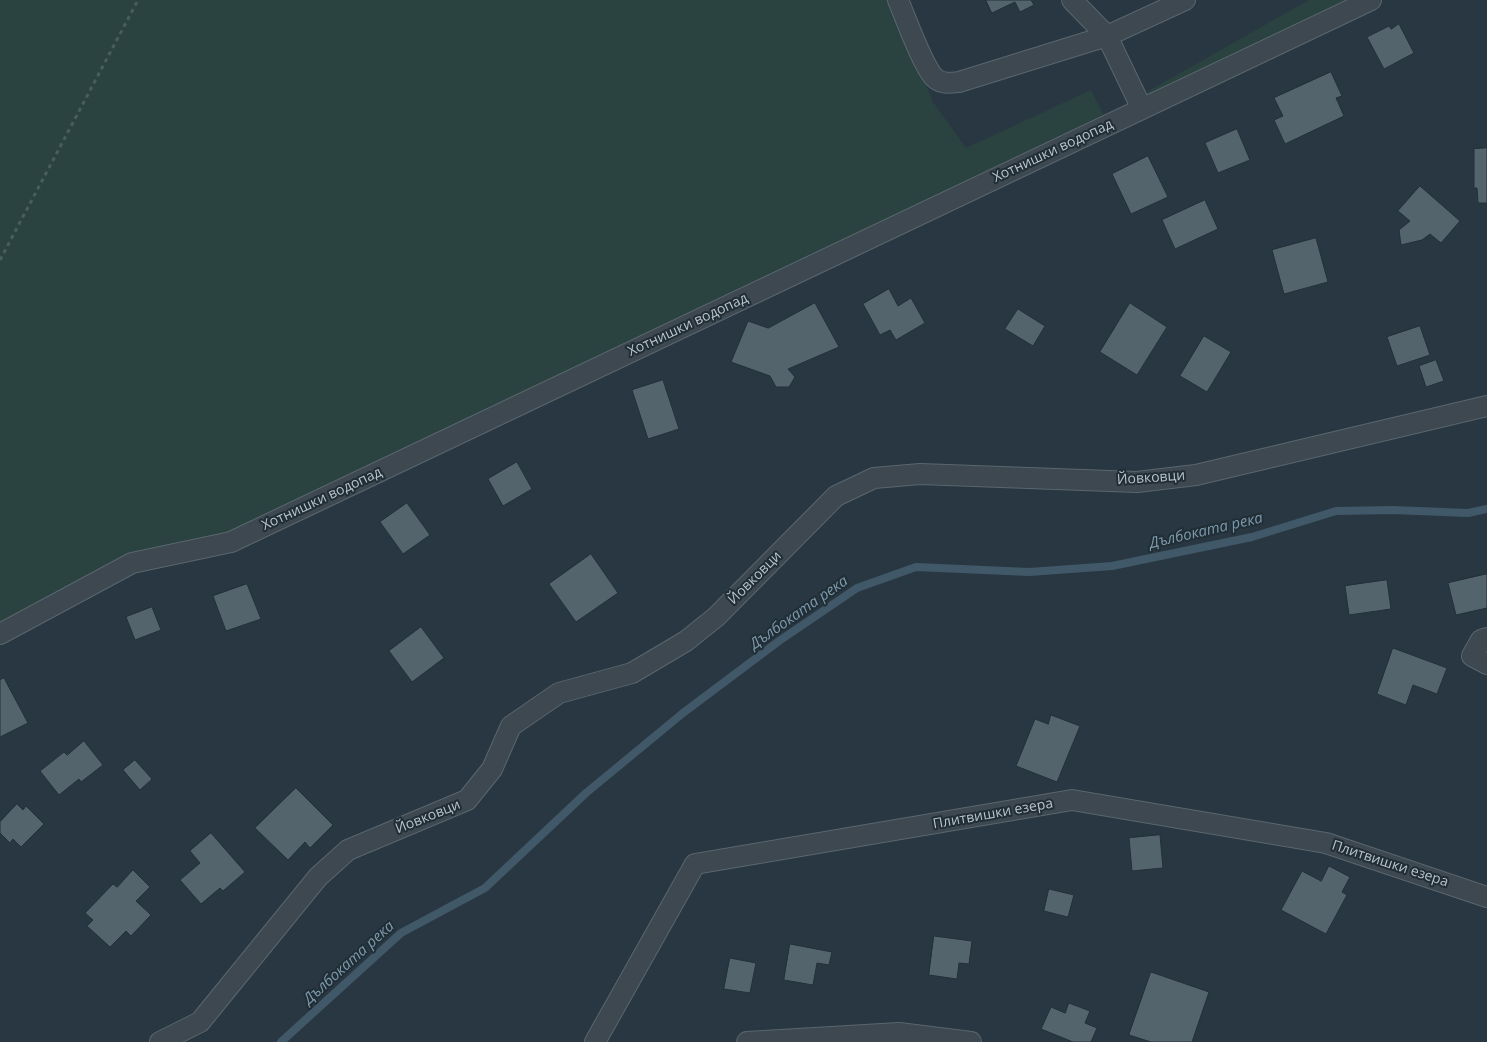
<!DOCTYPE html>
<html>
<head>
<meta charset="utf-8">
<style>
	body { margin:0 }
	canvas { display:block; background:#283741 }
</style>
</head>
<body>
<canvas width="1487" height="1042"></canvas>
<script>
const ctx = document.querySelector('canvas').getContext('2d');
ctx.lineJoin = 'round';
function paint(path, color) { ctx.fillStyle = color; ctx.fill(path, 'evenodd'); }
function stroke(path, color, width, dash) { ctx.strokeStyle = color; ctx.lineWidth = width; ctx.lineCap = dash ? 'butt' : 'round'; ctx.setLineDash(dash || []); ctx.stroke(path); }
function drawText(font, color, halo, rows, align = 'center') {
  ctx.font = font + ' "Open Sans",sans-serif'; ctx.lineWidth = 4; ctx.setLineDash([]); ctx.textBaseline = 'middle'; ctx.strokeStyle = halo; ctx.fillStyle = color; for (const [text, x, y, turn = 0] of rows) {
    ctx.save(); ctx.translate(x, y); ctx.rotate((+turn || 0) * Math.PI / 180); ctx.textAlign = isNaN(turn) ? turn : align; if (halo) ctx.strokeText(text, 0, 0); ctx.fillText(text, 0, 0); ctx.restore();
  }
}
paint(new Path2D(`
	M0 0H891L933 102 966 148 1091 90 1104 116 1309 0H1371L231 542 132 563 0 634Z`), '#2a4240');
stroke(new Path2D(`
	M281 1042 401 933 485 888 586 793 683 713 779 641 857 588 916 567 1029 572 1112 566 1252 537 1336 511 1393 510 1468 513 1487 509`), '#405868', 8);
const building = new Path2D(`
	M986 0H1031L1034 5 1020 12 1015 2 992 13Z
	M1399 24 1414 53 1384 69 1367 37 1389 26 1391 29Z
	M1331 72 1342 96 1336 98 1344 116 1285 144 1274 120 1283 116 1274 98Z
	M1237 129 1250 160 1218 173 1205 143Z
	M1487 148V203H1478L1477 188H1474V149Z
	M1148 156 1168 197 1131 214 1112 174Z
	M1420 186 1460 221 1441 243 1430 234 1422 240 1401 245 1399 230 1410 221 1398 211Z
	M1205 200 1218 229 1175 249 1162 220Z
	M1316 238 1328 282 1284 294 1272 250Z
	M889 289 898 306 911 298 925 323 896 340 890 330 880 335 863 304Z
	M815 303 839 347 788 369 795 377 789 387H776L770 376 731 362 748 321 768 328Z
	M1130 303 1167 327 1137 375 1100 352Z
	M1018 309 1045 326 1033 346 1005 329Z
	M1420 326 1430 355 1397 366 1387 337Z
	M1204 336 1231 352 1207 392 1180 376Z
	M1436 360 1444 381 1426 387 1419 366Z
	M663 380 679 429 648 439 632 390Z
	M517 462 532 489 503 506 488 479Z
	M407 503 430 535 403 554 380 522Z
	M591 554 618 593 576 622 549 584Z
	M1487 574V608L1456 615 1448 583Z
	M1387 580 1391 609 1349 615 1345 586Z
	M247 584 261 619 226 631 213 596Z
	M152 607 161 630 135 640 126 617Z
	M421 627 444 658 412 682 389 651Z
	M1393 648 1447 668 1437 694 1413 685 1406 705 1377 694Z
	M4 678 28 723 0 737V680Z
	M1051 715 1080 726 1057 782 1016 766 1035 719 1048 724Z
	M84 741 103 765 81 782 79 779 59 795 40 771 64 752 67 755Z
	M135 760 152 779 140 790 123 770Z
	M296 788 333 825 310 848 305 842 288 860 255 828Z
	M17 804 23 810 26 806 44 824 21 847 13 839 10 843 0 833V822Z
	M211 833 245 872 223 891 220 888 201 904 180 880 200 863 190 851Z
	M1160 835 1163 868 1132 871 1129 838Z
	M1329 866 1350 877 1342 892 1347 895 1326 934 1281 910 1302 871 1321 881Z
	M133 870 150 887 136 901 151 915 131 936 126 931 110 947 87 926 93 920 85 913 113 884 117 887Z
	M1049 889 1074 895 1068 917 1044 911Z
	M934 936 972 941 969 964 959 963 957 979 929 975Z
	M790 944 832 952 829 965 817 963 813 985 784 980Z
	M730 958 756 963 750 993 724 989Z
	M1151 972 1209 992 1192 1042H1151L1129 1035Z
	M1069 1003 1090 1011 1085 1023 1097 1028 1091 1042H1073L1041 1029 1051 1007 1065 1013Z`);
paint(building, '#54646d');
stroke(building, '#233038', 1);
const minor = new Path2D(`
	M898 0C905 16 924 70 936 79 943 84 950 83 959 82L1107 36 1185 0
	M1072 0 1107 36 1142 109
	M0 634 132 563 231 542 1371 0
	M1487 638 1481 640 1472 656 1487 664
	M160 1042 200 1022 318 877 348 850 467 800 492 769 511 726 559 693 632 673 686 641 716 617 836 496 874 478 920 474 1137 482 1196 475 1487 406
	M595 1042 695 864 1072 800 1326 843 1487 897
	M747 1042 899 1033 971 1042`);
stroke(minor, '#5a666e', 22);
stroke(new Path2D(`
	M0 260 138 0`), '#495d5c', 3, [4, 4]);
stroke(minor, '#3d4851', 20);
drawText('14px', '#b9c3cb', '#212e36', [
	["Хотнишки водопад",1053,151,-25],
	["Хотнишки водопад",688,325,-25],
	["Йовковци",1151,478,-4],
	["Хотнишки водопад",322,499,-25],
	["Йовковци",755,578,-45],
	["Плитвишки езера",993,814,-10],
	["Йовковци",428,817,-22],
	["Плитвишки езера",1390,864,18]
]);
drawText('italic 15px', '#7c99ab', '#212e36', [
	["Дълбоката река",1206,531,-13],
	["Дълбоката река",799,613,-35],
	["Дълбоката река",349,963,-42]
]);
</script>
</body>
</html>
